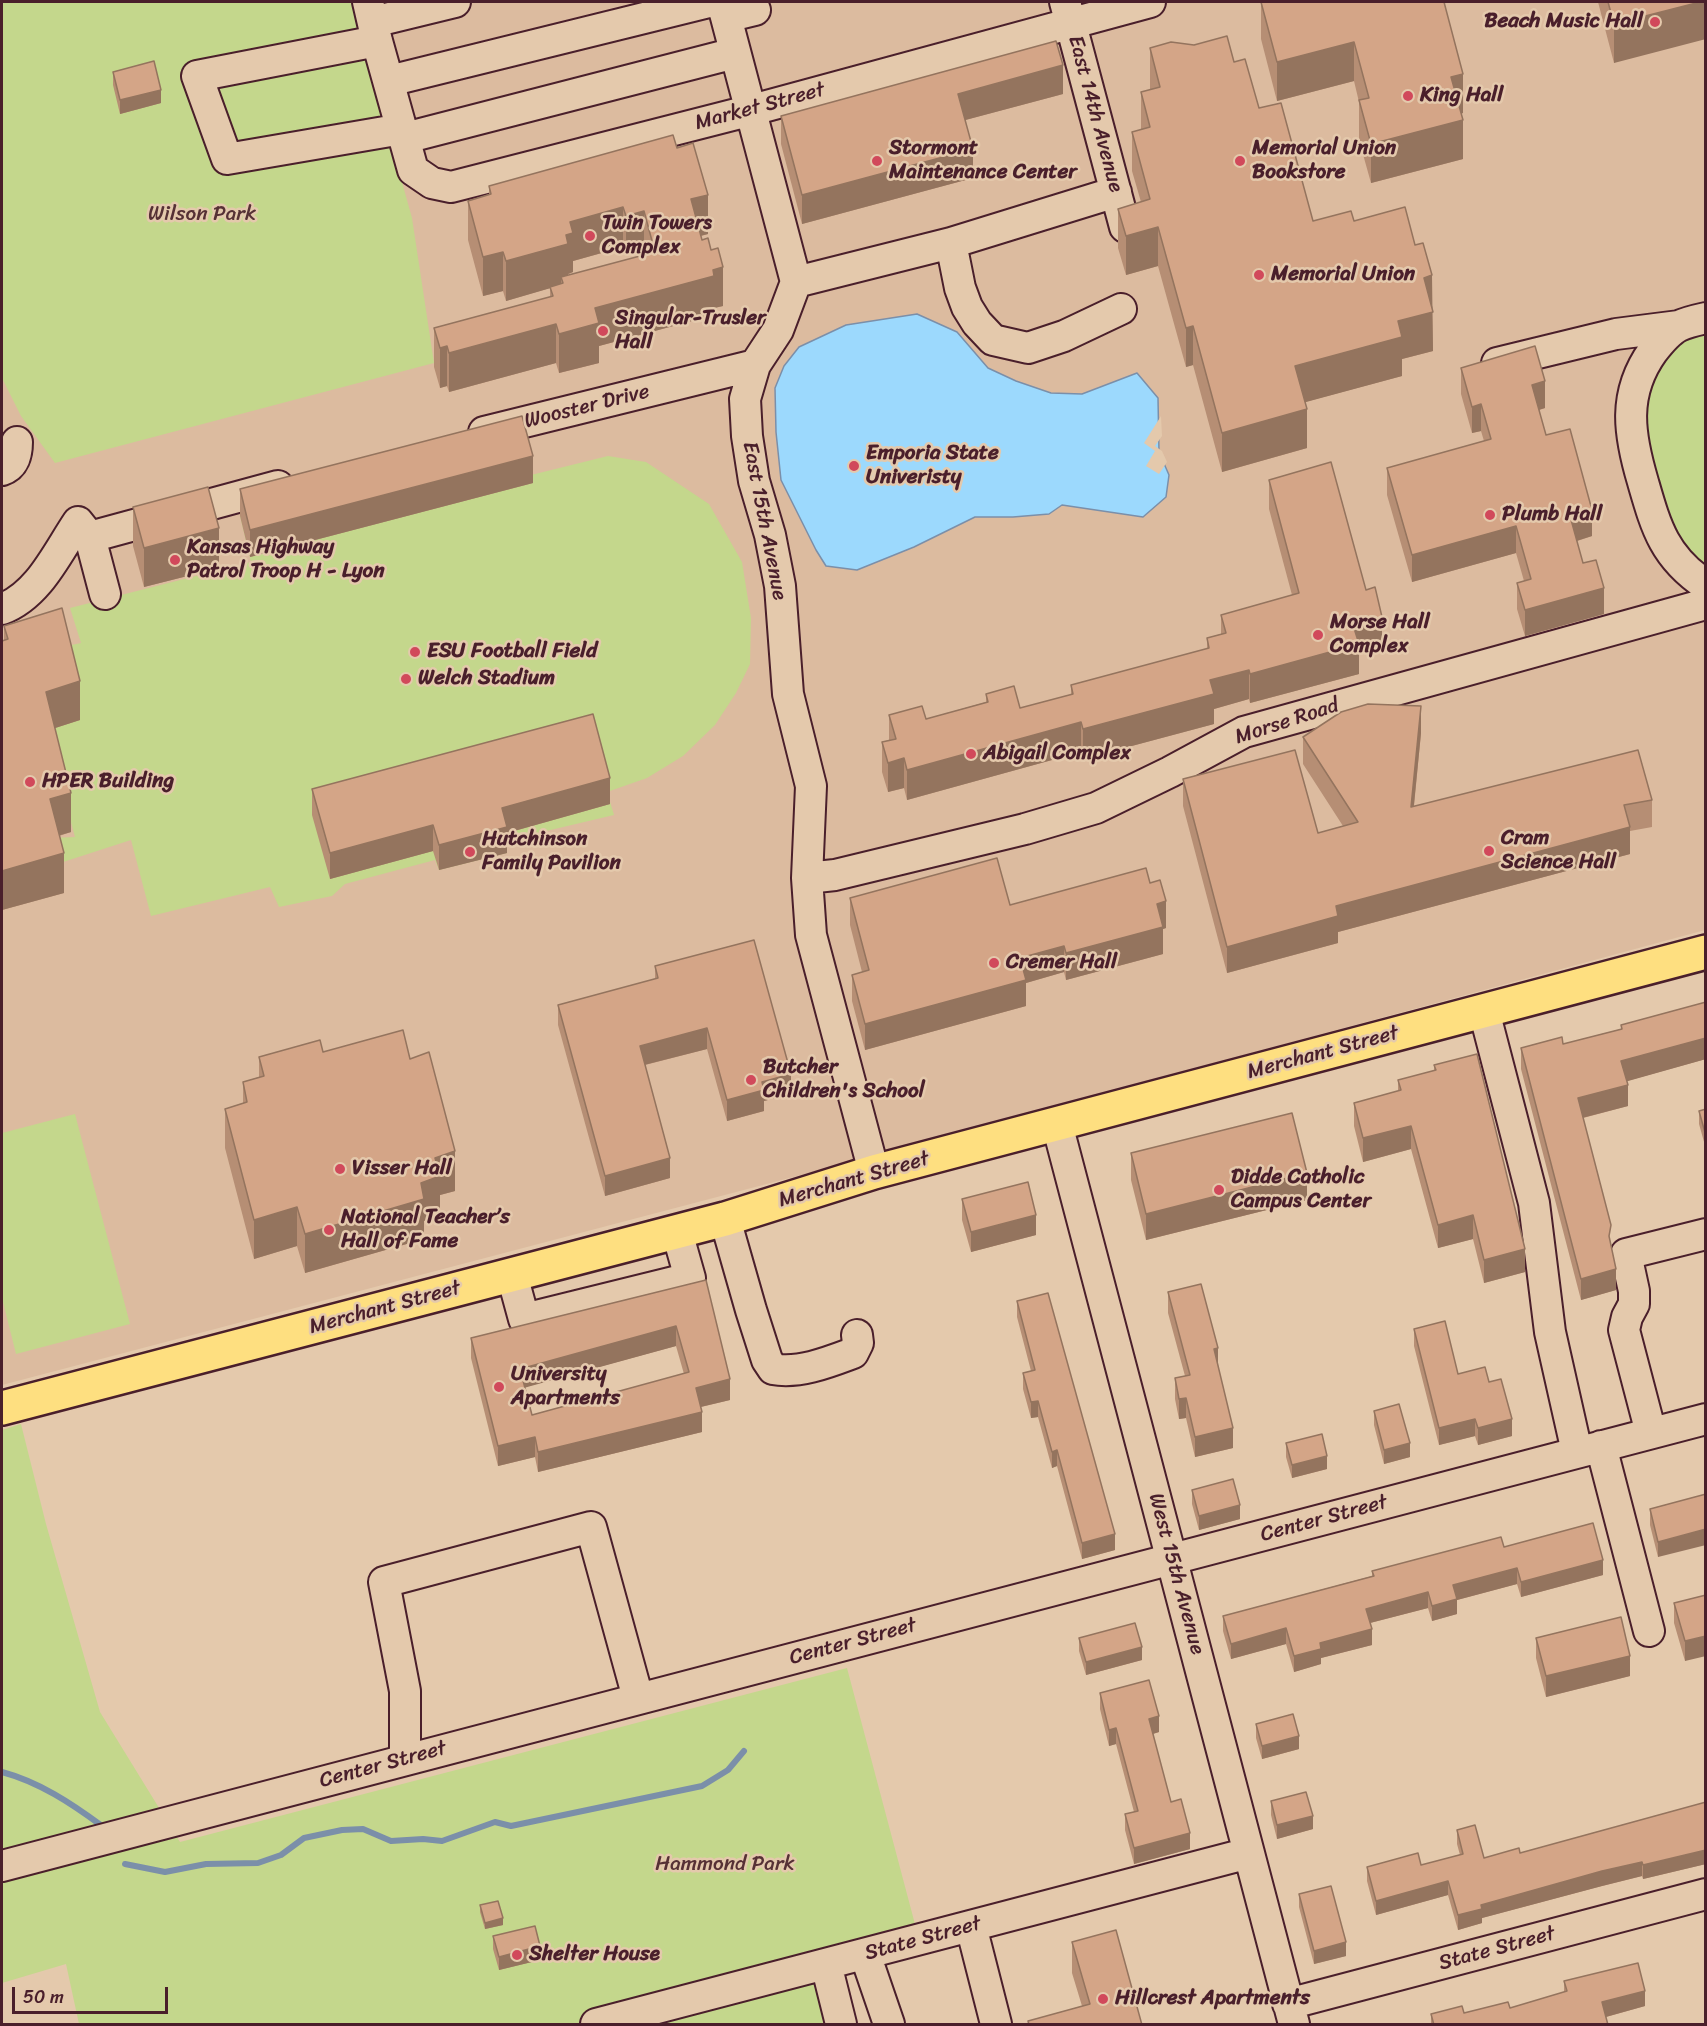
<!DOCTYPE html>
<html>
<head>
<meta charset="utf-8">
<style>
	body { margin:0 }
	#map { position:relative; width:1707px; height:2026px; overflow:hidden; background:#e4c9ac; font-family:Sriracha,sans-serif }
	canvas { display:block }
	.frame { position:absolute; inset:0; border:3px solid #4a1f2b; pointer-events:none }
	.scale { position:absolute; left:12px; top:1987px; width:156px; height:27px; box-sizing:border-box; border:3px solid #4a1f2b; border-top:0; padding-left:8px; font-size:18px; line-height:21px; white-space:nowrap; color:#4a1f2b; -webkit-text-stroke:4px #e4c9ac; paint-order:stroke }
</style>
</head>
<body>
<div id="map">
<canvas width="1707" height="2026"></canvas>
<div class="frame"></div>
<div class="scale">50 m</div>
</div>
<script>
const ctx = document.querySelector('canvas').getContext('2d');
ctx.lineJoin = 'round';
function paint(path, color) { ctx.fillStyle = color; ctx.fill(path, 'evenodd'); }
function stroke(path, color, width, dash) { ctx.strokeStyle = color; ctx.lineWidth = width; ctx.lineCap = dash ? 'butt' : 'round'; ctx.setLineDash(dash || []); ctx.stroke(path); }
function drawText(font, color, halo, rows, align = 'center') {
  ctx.font = font + ' Sriracha,sans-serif'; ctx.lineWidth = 5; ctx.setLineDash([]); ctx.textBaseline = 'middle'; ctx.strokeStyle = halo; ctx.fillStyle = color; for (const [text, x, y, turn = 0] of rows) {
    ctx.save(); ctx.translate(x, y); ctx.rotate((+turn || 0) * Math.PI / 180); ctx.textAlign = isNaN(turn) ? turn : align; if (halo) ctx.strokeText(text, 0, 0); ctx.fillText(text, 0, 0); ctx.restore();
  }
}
paint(new Path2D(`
	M2 2H1705V930L835 1166 2 1385Z`), '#dcbb9f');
paint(new Path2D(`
	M2 2H355L388 132 412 218 434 363 55 463 21 416 2 378Z
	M1705 327V567L1690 552 1672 530 1643 433 1644 401 1655 370 1673 345Z
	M608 456 646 462 709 504 742 562 751 618 750 664 736 693 715 725 683 756 647 778 607 792 614 815 504 841 507 853 439 870 435 860 345 884 332 896 279 907 270 887 151 916 131 840 57 864 50 838 75 837 46 731 62 647 81 643 70 608 251 562 240 516 531 475Z
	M75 1114 130 1324 16 1354 2 1298V1133Z
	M21 1424 46 1524 100 1712 180 1842 847 1668 916 1928 819 1994 823 2024H79L66 1964 2 1983V1430Z`), '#c4d78c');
const water = new Path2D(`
	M917 314 957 332 988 368 1016 381 1051 393 1082 394 1137 373 1158 398 1159 452 1169 475 1166 497 1143 517 1062 505 1049 514 1013 517H975L914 547 857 570 826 566 816 550 781 480 776 432 775 388 784 366 799 347 846 325Z`);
paint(water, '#9cd9fd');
stroke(water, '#7b8fa9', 1.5);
paint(new Path2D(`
	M1161 416 1162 436 1155 446 1162 451 1167 462 1159 474 1146 466 1155 451 1144 443Z`), '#e4c9ac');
stroke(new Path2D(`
	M2 1772C39 1782 71 1803 102 1826
	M125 1864 165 1872 206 1864 258 1863 281 1855 304 1838 342 1830 363 1829 391 1841 423 1839 442 1841 495 1822 511 1826 702 1786 728 1770 744 1751`), '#7b8fa9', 6);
const minor = new Path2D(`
	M368 2 377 41 413 170 432 183 451 187 752 110 1150 2
	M722 2 796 282 778 330 755 365 745 399 747 436 754 481 770 535 780 586 788 694 811 786 807 878 811 935 874 1172
	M1065 2 1125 227
	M726 17 755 10
	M373 22 455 2
	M377 41 197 76 227 159 402 129
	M389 81 709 2
	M405 138 735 53
	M951 243 1116 192
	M796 282 951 243 960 288 967 307 977 323 993 340 1028 348 1064 336 1121 309
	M1706 318C1697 320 1687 322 1679 326 1669 331 1660 342 1653 351 1622 394 1629 435 1643 482 1656 527 1664 557 1706 585
	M1497 363 1616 334 1679 326
	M484 432 755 365
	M2 470C14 466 17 454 17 442
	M90 537 105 594
	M2 609C39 595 57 553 78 522L90 537 278 486
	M807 878 835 875 1025 829 1096 808 1170 772 1244 732 1706 604
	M1484 1011 1534 1203 1550 1332 1577 1452
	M1057 1124 1294 2024
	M725 1219 751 1310 767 1360 773 1369C799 1374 829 1362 853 1353L858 1343 857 1335
	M512 1275 524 1319 690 1278 677 1232
	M1651 1433 1624 1330 1627 1317 1634 1304V1291L1626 1254 1706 1234
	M1601 1446 1649 1631
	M405 1760V1691L384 1582 591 1527 638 1698
	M2 1866 1706 1419
	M971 1926 996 2024
	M865 1954 889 2024
	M826 1964 841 2024
	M1288 2004 1706 1894
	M596 2024 1249 1853`);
const major = new Path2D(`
	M2 1408 725 1219 874 1172 1706 952`);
stroke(minor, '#4a1f2b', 34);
stroke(major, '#4a1f2b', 38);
stroke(minor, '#e4c9ac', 30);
stroke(major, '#fedf80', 33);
paint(new Path2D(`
	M1261 2H1444L1463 113 1461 114 1463 159 1371 183 1359 140V102L1354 81 1277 101 1261 39Z
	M1598 2H1706L1614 63Z
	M1150 48 1234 62 1259 108 1313 221H1354L1432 309 1433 351 1402 359V376L1305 402 1307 448 1222 472 1193 365 1186 367 1158 266 1126 275 1118 248V209L1141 202 1132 171V132L1141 130V92L1150 90Z
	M113 72 161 103 120 114 113 85Z
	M1063 94 965 120 973 178 802 224 781 144V116Z
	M677 148 708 234 701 236 723 306 714 308V315L599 346V363L559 373 556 363 449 392 447 386 440 388 434 367V328L550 297V288L506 301 503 291 483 296 468 240V201L489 194V186ZM623 247 626 255 644 250 646 255 568 275V274L573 272V261Z
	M1461 368 1545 408 1539 410 1546 435 1592 536 1577 541 1583 563 1604 614 1525 636 1517 609V583L1524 581 1516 553 1412 582 1387 495V468L1484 441 1481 431 1472 433 1461 394Z
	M1269 480 1382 646 1359 653V674L1250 703 1249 699 1214 709V724L1083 759 1081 752 907 800 904 788 888 792 882 772V742L889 740V715L926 719 986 702V694L1020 708 1071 695V685L1207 649V638L1221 634V615L1292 595 1269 509Z
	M533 483 250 557 240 516V489Z
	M133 507 219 568 144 587 133 546Z
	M4 626 80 720 55 728 71 832 59 836 64 893 2 910V641L4 640Z
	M1421 733 1414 806 1652 800V827L1630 831V854L1338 932V943L1227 973 1183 806V779L1318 833 1343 826 1303 764V737Z
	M312 789 610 804 507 833V853L439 870 433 851 330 879 312 815Z
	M1150 883 1166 928 1163 929V954L1066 980 1064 972 1026 983V1006L865 1050 852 1001V975L862 972 850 925V898L1010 905Z
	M655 966 791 1094 764 1101V1111L727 1121 707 1049 645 1065 670 1178 605 1196 558 1025V1005L655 979Z
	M1706 1002V1059L1627 1081 1628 1106 1583 1118 1611 1244 1616 1290 1581 1300 1521 1069V1048L1563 1044 1621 1029V1025Z
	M323 1052 410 1059 455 1191 440 1195V1216L424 1221V1239L305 1273 297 1246 254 1259 225 1148V1109L243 1103V1082L259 1077V1057Z
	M1434 1065 1525 1272 1484 1283 1473 1239 1438 1248 1411 1149 1363 1162 1354 1126V1103L1398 1091V1080L1434 1071Z
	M1706 1109V1149L1699 1124V1111Z
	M1131 1153 1307 1200 1146 1240 1131 1180Z
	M962 1199 1036 1235 971 1252 962 1220Z
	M706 1280 730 1400 701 1407 702 1432 538 1472 535 1457 498 1466 471 1358V1338ZM676 1346 684 1374 532 1415 525 1387Z
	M1168 1292 1218 1365 1233 1448 1195 1457 1186 1418 1179 1419 1175 1399V1378L1185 1376 1168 1313Z
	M1017 1301 1115 1550 1082 1559 1057 1466 1052 1468 1038 1417 1031 1418 1023 1389V1373L1031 1371 1017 1317Z
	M1414 1329 1458 1374 1489 1382 1512 1436 1478 1445 1475 1436 1439 1445 1414 1346Z
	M1374 1411 1410 1457 1384 1464 1374 1425Z
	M1286 1443 1327 1469 1292 1478 1286 1457Z
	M1192 1490 1240 1519 1199 1530 1192 1504Z
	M1706 1494 1658 1557 1650 1525V1509Z
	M1504 1547 1603 1575 1521 1597 1517 1584 1457 1600V1614L1432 1621 1428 1608 1370 1623 1372 1645 1321 1658V1664L1294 1672 1286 1644 1231 1659 1223 1631V1616L1372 1576V1571Z
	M1706 1595 1685 1661 1674 1623V1603Z
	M1079 1638 1142 1660 1086 1675 1079 1651Z
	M1536 1638 1630 1676 1546 1697 1536 1658Z
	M1100 1693 1159 1732 1153 1734 1171 1802 1190 1849 1134 1864 1125 1830V1814L1134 1812 1116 1744 1109 1746 1100 1709Z
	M1256 1724 1299 1749 1262 1759 1256 1738Z
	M1271 1801 1313 1829 1277 1839 1271 1815Z
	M1706 1802V1864L1643 1879 1642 1876 1602 1886 1482 1918V1923L1458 1930 1448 1895 1376 1915 1367 1881V1867L1421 1865 1460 1855 1457 1844V1830L1484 1858 1520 1853Z
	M1299 1894 1346 1956 1314 1964 1299 1907Z
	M480 1905 503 1925 485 1929 480 1912Z
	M493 1936 540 1960 499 1970 493 1949Z
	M1072 1942 1142 2025H1028V2021L1082 2006 1072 1973Z
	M1564 1981 1645 2006 1606 2017 1608 2025H1431V2014L1464 2013 1510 2008 1564 1992Z`), '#b68e74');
paint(new Path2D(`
	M1700 2H1706V39L1614 63V24Z
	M1354 42V81L1277 101V62Z
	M1063 65V94L958 122V94Z
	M1463 74V113L1451 116V77Z
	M161 90V103L120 114V100Z
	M1463 120V159L1371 183V144Z
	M973 149V178L802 224V195Z
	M708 195V234L691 238V199Z
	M623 207V247L573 261V272L568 274V283L561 277V285L506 301V261L566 235 570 222Z
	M644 211V250L626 255V216Z
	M1158 227V266L1126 275V236Z
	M503 252V291L483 296V257Z
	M723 267V306L714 308V315L599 346V363L559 373V334L595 308Z
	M1432 275 1433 351 1402 359V376L1295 405V366L1398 321 1424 278Z
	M556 324V363L449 392V353Z
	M1193 326V365L1186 367V328Z
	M447 346V386L440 388V348Z
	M1545 381V408L1532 412V385Z
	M1481 404V431L1472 433V407Z
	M1307 409V448L1222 472V433Z
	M533 456V483L250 557V530Z
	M1592 510V536L1570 543V516Z
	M1516 526V553L1412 582V555Z
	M219 528V568L144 587V548Z
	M1604 588V614L1525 636V610Z
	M1382 617V646L1359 653V674L1250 703V674L1353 625Z
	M1249 670V699L1214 709V724L1083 759V729L1210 680Z
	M80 681V720L46 731V692Z
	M1421 706V733L1411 834V807Z
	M1081 722V752L907 800V770Z
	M904 758V788L888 792V763Z
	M610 778V804L507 833V853L439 870V845L502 808Z
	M71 793V832L50 838V799Z
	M433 825V851L330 879V853Z
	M1630 827V854L1338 932V943L1227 973V947L1336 906Z
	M64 853V893L2 910V871Z
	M1166 901V928L1163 929V954L1066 980V953L1157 904Z
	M1064 946V972L1026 983V1006L865 1050V1024L1020 958Z
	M707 1028V1049L640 1066V1046Z
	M1706 1038V1059L1621 1083V1061Z
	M791 1074V1094L764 1101V1111L727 1121V1100L762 1082Z
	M1628 1085V1106L1578 1119V1098Z
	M1411 1126V1149L1363 1162V1138Z
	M455 1151V1191L440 1195V1216L424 1221V1239L305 1273V1234L421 1183 435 1158Z
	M670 1158V1178L605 1196V1176Z
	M1307 1173V1200L1146 1240V1214Z
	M297 1207V1246L254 1259V1220Z
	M1036 1215V1235L971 1252V1232Z
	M1473 1215V1239L1438 1248V1225Z
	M1525 1249V1272L1484 1283V1260Z
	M1616 1269V1290L1581 1300V1279Z
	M676 1326V1346L520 1389V1369Z
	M1218 1348V1368L1214 1349Z
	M730 1379V1400L696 1408V1388Z
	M1186 1398V1418L1179 1419V1399Z
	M1038 1401V1417L1031 1418V1402Z
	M702 1412V1432L538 1472V1452Z
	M1475 1419V1436L1439 1445V1428Z
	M1512 1419V1436L1478 1445V1428Z
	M1233 1428V1448L1195 1457V1437Z
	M535 1437V1457L498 1466V1446Z
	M1410 1443V1457L1384 1464V1450Z
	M1057 1450V1466L1052 1468V1452Z
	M1327 1456V1469L1292 1478V1465Z
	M1240 1505V1519L1199 1530V1516Z
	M1706 1529V1545L1658 1557V1542Z
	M1115 1534V1550L1082 1559V1543Z
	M1603 1560V1575L1521 1597V1582Z
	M1517 1568V1584L1457 1600V1614L1432 1621V1606L1453 1585Z
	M1428 1592V1608L1366 1624V1609Z
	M1286 1628V1644L1231 1659V1644Z
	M1372 1629V1645L1321 1658V1664L1294 1672V1656L1320 1643Z
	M1706 1636V1656L1685 1661V1641Z
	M1142 1647V1660L1086 1675V1662Z
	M1630 1656V1676L1546 1697V1676Z
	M1159 1716V1732L1149 1735V1719Z
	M1116 1728V1744L1109 1746V1730Z
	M1299 1736V1749L1262 1759V1746Z
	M1313 1816V1829L1277 1839V1825Z
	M1190 1833V1849L1134 1864V1848Z
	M1706 1850V1864L1643 1879V1865Z
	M1642 1862V1876L1602 1886 1482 1918V1923L1458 1930V1915L1481 1905 1602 1871Z
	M1448 1881V1895L1376 1915V1901Z
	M503 1918V1925L485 1929V1923Z
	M1346 1942V1956L1314 1964V1951Z
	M540 1946V1960L499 1970V1957Z
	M1645 1991V2006L1602 2018V2002Z`), '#94745e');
const building = new Path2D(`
	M1261 2H1444L1463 74 1451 77 1463 120 1371 144 1359 100 1369 98 1354 42 1277 62Z
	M1608 2H1700L1614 24Z
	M1227 36 1234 62 1245 59 1259 108 1281 103 1313 221 1351 211 1354 221 1405 207 1415 245 1423 243 1432 275 1424 278 1433 312 1398 321 1402 337 1295 366 1307 409 1222 433 1193 326 1186 328 1158 227 1126 236 1118 209 1150 199 1132 132 1150 127 1141 92 1160 87 1150 48 1171 42 1194 45Z
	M1056 41 1063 65 958 94 973 149 802 195 781 116Z
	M154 61 161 90 120 100 113 72Z
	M673 135 677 148 693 143 708 195 691 199 702 240 708 238 711 250 718 248 723 267 713 270 714 276 595 308 599 323 559 334 556 324 449 353 447 346 440 348 434 328 553 296 550 287 563 283 561 277 655 252 644 211 626 216 623 207 570 222 573 233 566 235 568 244 506 261 503 252 483 257 468 201 491 194 489 186Z
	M1535 346 1545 381 1532 385 1546 435 1570 429 1592 510 1570 516 1583 563 1596 560 1604 588 1525 610 1517 583 1531 579 1516 526 1412 555 1387 468 1491 439 1481 404 1472 407 1461 368Z
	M522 416 533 456 250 530 240 489Z
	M1331 462 1366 590 1375 587 1382 617 1353 625 1359 644 1250 674 1249 670 1210 680 1214 694 1083 729 1081 722 907 770 904 758 888 763 882 742 896 739 889 715 922 706 926 719 988 702 986 694 1014 686 1020 708 1073 694 1071 685 1209 648 1207 638 1226 633 1221 615 1299 593 1269 480Z
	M208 487 219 528 144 548 133 507Z
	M62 608 80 681 46 692 71 793 50 799 64 853 2 871V641L8 639 4 626Z
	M1368 704 1421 706 1411 807 1638 750 1652 800 1624 805 1630 827 1336 906 1338 916 1227 947 1183 779 1295 750 1318 833 1358 822 1303 737 1341 712Z
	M593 714 610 778 502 808 507 827 439 845 433 825 330 853 312 789Z
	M997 858 1010 905 1146 868 1150 883 1160 880 1166 901 1157 904 1163 927 1066 953 1064 946 1020 958 1026 980 865 1024 852 975 869 970 850 898Z
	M754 940 791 1074 762 1082 764 1090 727 1100 707 1028 640 1046 670 1158 605 1176 558 1005 658 978 655 966Z
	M1706 1002V1038L1621 1061 1628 1085 1578 1098 1611 1225 1609 1236 1616 1269 1581 1279 1521 1048 1562 1037 1563 1044 1622 1029 1621 1025Z
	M403 1030 410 1059 429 1052 455 1151 435 1158 440 1176 421 1183 424 1199 305 1234 297 1207 254 1220 225 1109 247 1102 243 1082 264 1076 259 1057 320 1040 323 1052Z
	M1477 1054 1525 1249 1484 1260 1473 1215 1438 1225 1411 1126 1363 1138 1354 1103 1401 1090 1398 1080 1436 1070 1434 1065Z
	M1706 1109V1136L1699 1111Z
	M1292 1113 1307 1173 1146 1214 1131 1153Z
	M1028 1182 1036 1215 971 1232 962 1199Z
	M706 1280 730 1379 696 1388 702 1412 538 1452 535 1437 498 1446 471 1338ZM676 1326 689 1372 532 1415 520 1369Z
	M1201 1284 1218 1348 1214 1349 1233 1428 1195 1437 1186 1398 1179 1399 1175 1378 1190 1375 1168 1292Z
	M1048 1293 1115 1534 1082 1543 1057 1450 1052 1452 1038 1401 1031 1402 1023 1373 1035 1370 1017 1301Z
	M1445 1321 1458 1374 1485 1367 1489 1382 1501 1379 1512 1419 1478 1428 1475 1419 1439 1428 1414 1329Z
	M1399 1404 1410 1443 1384 1450 1374 1411Z
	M1322 1434 1327 1456 1292 1465 1286 1443Z
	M1233 1479 1240 1505 1199 1516 1192 1490Z
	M1706 1494V1529L1658 1542 1650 1509Z
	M1593 1523 1603 1560 1521 1582 1517 1568 1453 1585 1457 1599 1432 1606 1428 1592 1366 1609 1372 1629 1320 1643 1321 1649 1294 1656 1286 1628 1231 1644 1223 1616 1374 1576 1372 1571 1501 1537 1504 1547Z
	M1706 1595V1636L1685 1641 1674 1603Z
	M1621 1617 1630 1656 1546 1676 1536 1638Z
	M1135 1623 1142 1647 1086 1662 1079 1638Z
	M1149 1680 1159 1716 1149 1719 1171 1802 1181 1799 1190 1833 1134 1848 1125 1814 1138 1811 1116 1728 1109 1730 1100 1693Z
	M1293 1714 1299 1736 1262 1746 1256 1724Z
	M1306 1792 1313 1816 1277 1825 1271 1801Z
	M1706 1802V1850L1643 1865 1642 1862 1602 1871 1481 1905 1482 1909 1458 1915 1448 1881 1376 1901 1367 1867 1418 1853 1421 1865 1463 1854 1457 1830 1475 1825 1484 1858 1519 1848 1520 1853Z
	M1331 1886 1346 1942 1314 1951 1299 1894Z
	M498 1901 503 1918 485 1923 480 1905Z
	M535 1926 540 1946 499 1957 493 1936Z
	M1116 1930 1142 2025H1029L1028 2021 1090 2004 1072 1942Z
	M1638 1963 1645 1991 1602 2002 1608 2025H1434L1431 2014 1462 2006 1464 2013 1508 2002 1510 2008 1567 1991 1564 1981Z`);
paint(building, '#d4a587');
stroke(building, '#94745e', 1.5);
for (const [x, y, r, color] of [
	[1655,22,6,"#d1495b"],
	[1408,96,6,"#d1495b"],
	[877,161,6,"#d1495b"],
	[1240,161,6,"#d1495b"],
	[590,236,6,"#d1495b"],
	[1259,275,6,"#d1495b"],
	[603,331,6,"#d1495b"],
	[854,466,6,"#d1495b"],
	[1490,515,6,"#d1495b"],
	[175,560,6,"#d1495b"],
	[1318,635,6,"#d1495b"],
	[415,652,6,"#d1495b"],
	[406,679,6,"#d1495b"],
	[971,754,6,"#d1495b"],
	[30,782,6,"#d1495b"],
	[1489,851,6,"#d1495b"],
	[470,852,6,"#d1495b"],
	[994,963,6,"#d1495b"],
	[751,1080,6,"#d1495b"],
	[340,1169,6,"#d1495b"],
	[1219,1190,6,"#d1495b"],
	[329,1230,6,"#d1495b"],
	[499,1387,6,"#d1495b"],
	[517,1955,6,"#d1495b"],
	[1103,1999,6,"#d1495b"]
]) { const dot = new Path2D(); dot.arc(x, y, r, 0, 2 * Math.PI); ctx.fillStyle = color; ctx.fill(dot); stroke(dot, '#e4c9ac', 2); }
drawText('bold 21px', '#4a1f2b', '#e4c9ac', [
	["Beach Music Hall",1643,22,"right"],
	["King Hall",1420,96],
	["Stormont",889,149],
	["Maintenance Center",889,173],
	["Memorial Union",1252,149],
	["Bookstore",1252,173],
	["Twin Towers",602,224],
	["Complex",602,248],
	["Memorial Union",1271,275],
	["Singular-Trusler",615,319],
	["Hall",615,343],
	["Emporia State",866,454],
	["Univeristy",866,478],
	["Plumb Hall",1502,515],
	["Kansas Highway",187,548],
	["Patrol Troop H - Lyon",187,572],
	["Morse Hall",1330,623],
	["Complex",1330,647],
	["ESU Football Field",427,652],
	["Welch Stadium",418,679],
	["Abigail Complex",983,754],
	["HPER Building",42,782],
	["Cram",1501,839],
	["Science Hall",1501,863],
	["Hutchinson",482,840],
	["Family Pavilion",482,864],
	["Cremer Hall",1006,963],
	["Butcher",763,1068],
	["Children's School",763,1092],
	["Visser Hall",352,1169],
	["Didde Catholic",1231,1178],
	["Campus Center",1231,1202],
	["National Teacher’s",341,1218],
	["Hall of Fame",341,1242],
	["University",511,1375],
	["Apartments",511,1399],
	["Shelter House",529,1955],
	["Hillcrest Apartments",1115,1999]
], 'left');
drawText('21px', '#4a1f2b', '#e4c9ac', [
	["Market Street",760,107,-15],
	["East 14th Avenue",1095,114,75],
	["Wooster Drive",587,407,-14],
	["East 15th Avenue",764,521,79],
	["Morse Road",1287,722,-18],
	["Merchant Street",1323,1053,-15],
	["Merchant Street",854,1180,-16],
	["Merchant Street",385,1308,-15],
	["Center Street",1324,1519,-15],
	["West 15th Avenue",1176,1574,75],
	["Center Street",853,1642,-15],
	["Center Street",383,1765,-15],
	["State Street",923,1939,-15],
	["State Street",1497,1949,-15]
]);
drawText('21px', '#563135', '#e4c9ac', [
	["Wilson Park",202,215],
	["Hammond Park",725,1865]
]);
</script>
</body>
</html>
